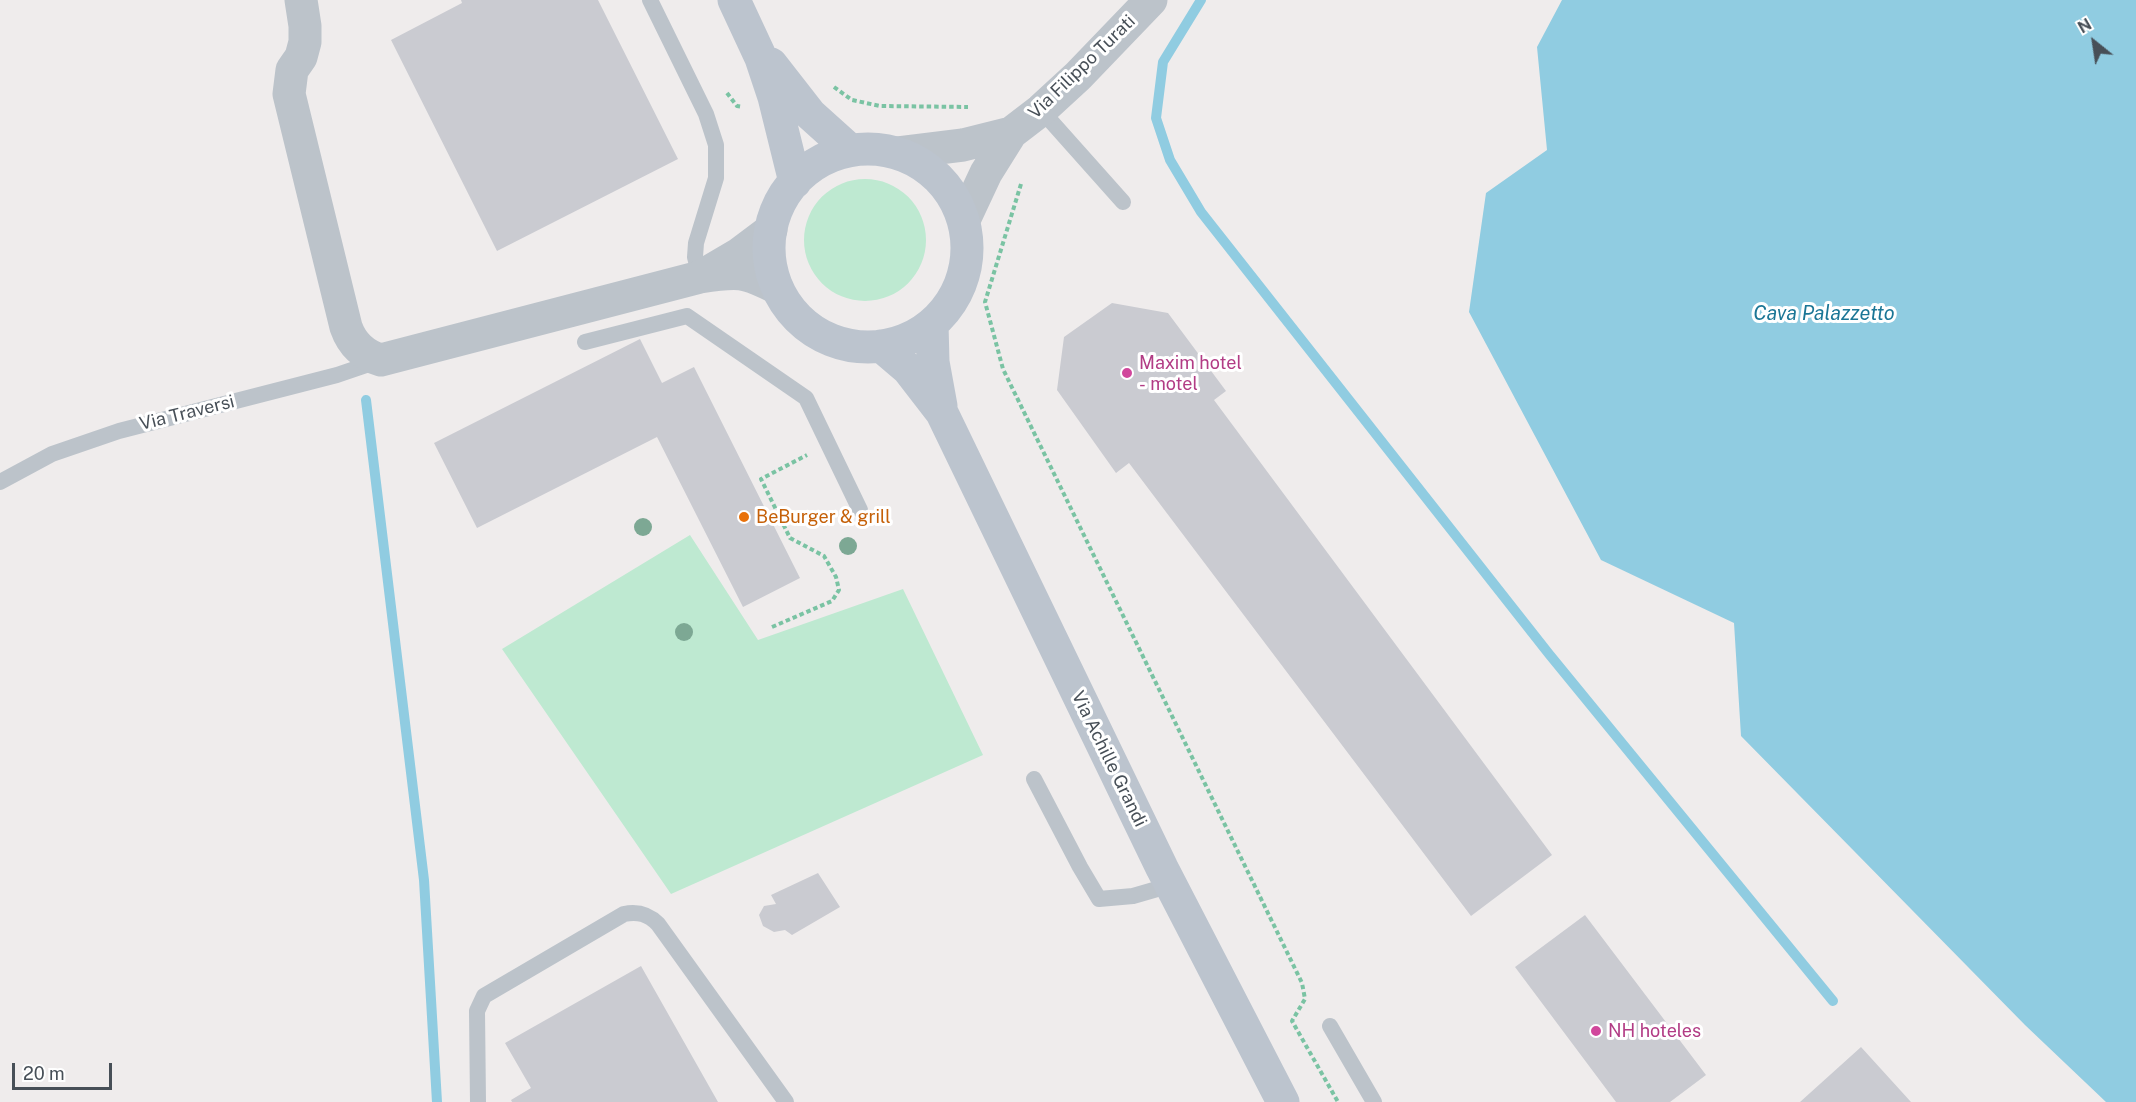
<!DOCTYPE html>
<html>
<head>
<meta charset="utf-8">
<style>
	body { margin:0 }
	#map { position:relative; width:2136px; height:1102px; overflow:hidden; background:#efecec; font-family:"Public Sans",sans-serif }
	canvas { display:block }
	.north { position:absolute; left:2064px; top:12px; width:60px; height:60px; -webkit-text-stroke:4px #fff; paint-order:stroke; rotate:330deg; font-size:16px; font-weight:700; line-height:24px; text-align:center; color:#474f57 }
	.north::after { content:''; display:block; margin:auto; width:21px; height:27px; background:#474f57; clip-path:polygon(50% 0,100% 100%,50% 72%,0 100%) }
	.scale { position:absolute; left:12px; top:1063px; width:100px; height:27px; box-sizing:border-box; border:3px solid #474f57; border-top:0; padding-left:8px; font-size:18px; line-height:21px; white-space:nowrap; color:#474f57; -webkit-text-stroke:4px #fff; paint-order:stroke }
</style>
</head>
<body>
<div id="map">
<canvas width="2136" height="1102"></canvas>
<div class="north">N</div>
<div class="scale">20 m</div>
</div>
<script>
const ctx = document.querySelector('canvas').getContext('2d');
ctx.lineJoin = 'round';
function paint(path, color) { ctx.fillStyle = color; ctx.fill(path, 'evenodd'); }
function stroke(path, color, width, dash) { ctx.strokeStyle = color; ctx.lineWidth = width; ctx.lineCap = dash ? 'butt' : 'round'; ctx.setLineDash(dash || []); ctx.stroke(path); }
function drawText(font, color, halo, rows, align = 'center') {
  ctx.font = font + ' "Public Sans",sans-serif'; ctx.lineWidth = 6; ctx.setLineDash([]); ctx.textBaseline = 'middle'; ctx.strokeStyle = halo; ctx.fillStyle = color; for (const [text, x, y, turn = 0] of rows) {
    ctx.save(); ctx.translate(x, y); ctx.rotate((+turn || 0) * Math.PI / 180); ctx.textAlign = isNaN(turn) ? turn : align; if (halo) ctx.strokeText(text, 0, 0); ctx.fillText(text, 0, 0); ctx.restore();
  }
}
paint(new Path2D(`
	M804 240a61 61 0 1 1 122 0a61 61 0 1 1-122 0Z
	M690 535 758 640 903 589 983 755 671 894 502 649Z`), '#bee9d1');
paint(new Path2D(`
	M1562 0H2136V1102H2106L2025 1025 1741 736 1734 623 1601 560 1469 312 1486 193 1547 150 1537 47Z`), '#90cce1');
stroke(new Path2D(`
	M1201 0 1163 62 1156 118 1170 160 1201 212 1549 654 1833 1001
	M366 400 424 880 437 1102`), '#90cce1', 10);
paint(new Path2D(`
	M461 0H598L678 159 497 251 391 40 462 3Z
	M1112 303 1168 313 1226 391 1214 400 1552 855 1471 916 1129 463 1116 473 1057 390 1064 337Z
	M640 339 662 383 694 367 800 578 743 607 657 437 477 528 434 443Z
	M818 873 840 907 792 935 785 930 774 932 763 926 759 915 764 906 776 904 771 895Z
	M1585 915 1706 1075 1670 1102H1616L1515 967Z
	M641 966 718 1102H512L511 1100 531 1088 505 1043Z
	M1861 1047 1911 1102H1800Z`), '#cacbd1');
stroke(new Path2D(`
	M834 87 852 100 880 106 968 107
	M727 93 737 106 743 107
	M1021 184 985 302 1003 369 1302 983 1305 999 1292 1021 1338 1102
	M772 627 832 601 839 590 836 577 824 556 790 538 761 479 807 455`), '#7ac3a3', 4, [4.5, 3]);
stroke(new Path2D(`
	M650 0 706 114 716 145V178L696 243 695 257 700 277
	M1041 110 1123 202
	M585 342 687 316 806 398 860 510
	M0 482 52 454 119 431 337 375 378 361
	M1034 779 1080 867 1099 899 1133 896 1171 885
	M1330 1026 1374 1102
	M478 1102 477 1011 484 996 624 914C638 911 648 914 658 924L786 1102`), '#bcc3ca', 16);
stroke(new Path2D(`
	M301 0 305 26V42L301 57 292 70 289 94 346 327C352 344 363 355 381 360L700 277C738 271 744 271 777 288
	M898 153 963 145 1011 133
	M964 220 986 173 1011 133 1041 110 1078 76 1151 0
	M705 274 739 254 771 230`), '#bcc3ca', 33);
stroke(new Path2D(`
	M734 0 761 58 774 97 795 182
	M771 64 810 114 850 150
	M769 248a99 99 0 1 1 198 0a99 99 0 1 1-198 0Z
	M932 324 933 362 941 406
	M881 346 908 369 942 413 1162 868 1283 1102`), '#bcc4ce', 33);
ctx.fillStyle = '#7da894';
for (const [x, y] of [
	[643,527],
	[848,546],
	[684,632]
]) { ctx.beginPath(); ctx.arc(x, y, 9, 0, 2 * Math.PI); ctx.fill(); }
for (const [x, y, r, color] of [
	[1127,373,6,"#d1479c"],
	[744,517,6,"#e8710a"],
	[1596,1031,6,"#d1479c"]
]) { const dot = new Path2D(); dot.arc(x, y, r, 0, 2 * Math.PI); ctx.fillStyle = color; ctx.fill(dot); stroke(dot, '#fff', 2); }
drawText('18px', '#474f57', '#fff', [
	["Via Filippo Turati",1082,67,-44],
	["Via Traversi",187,413,-14],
	["Via Achille Grandi",1109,759,64]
]);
drawText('18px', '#b23c85', '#fff', [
	["Maxim hotel",1139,363],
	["- motel",1139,384],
	["NH hoteles",1608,1031]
], 'left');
drawText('18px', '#c56008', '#fff', [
	["BeBurger & grill",756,517]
], 'left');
drawText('italic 20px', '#1b7696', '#fff', [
	["Cava Palazzetto",1824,314]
]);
</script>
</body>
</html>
